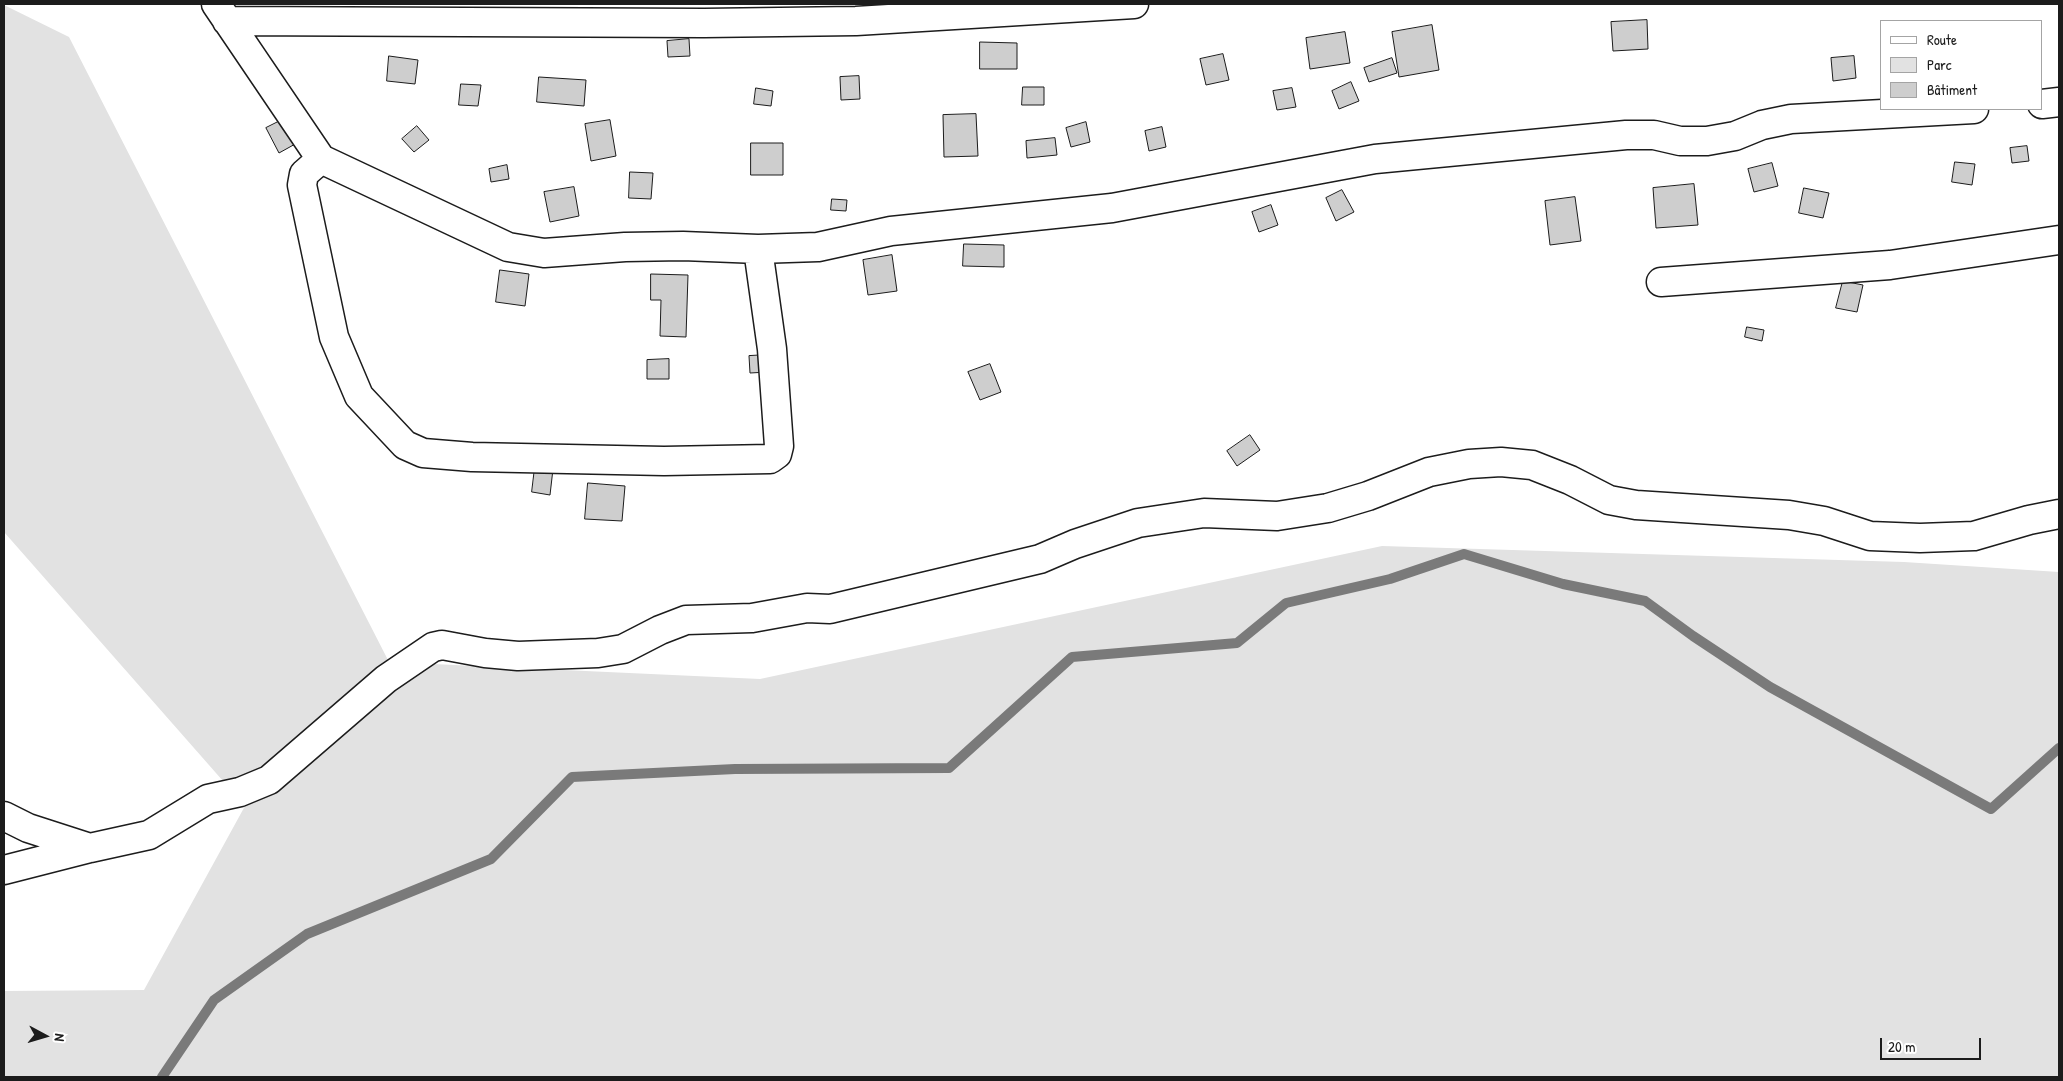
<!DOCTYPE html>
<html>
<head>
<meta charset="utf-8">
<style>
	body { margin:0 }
	#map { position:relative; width:2063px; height:1081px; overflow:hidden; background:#fff; font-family:"Patrick Hand",sans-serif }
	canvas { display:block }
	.frame { position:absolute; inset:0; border:5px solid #1c1c1c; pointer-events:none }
	.legend { position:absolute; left:1880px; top:20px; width:162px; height:90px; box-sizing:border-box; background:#fff; border:1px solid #a4a4a4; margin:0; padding:6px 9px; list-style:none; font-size:15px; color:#1c1c1c }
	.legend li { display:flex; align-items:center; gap:10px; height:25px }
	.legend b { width:25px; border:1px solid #a4a4a4 }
	.north { position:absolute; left:20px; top:1011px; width:50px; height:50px; -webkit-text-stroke:4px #fff; paint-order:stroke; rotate:96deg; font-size:14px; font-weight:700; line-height:20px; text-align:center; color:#1c1c1c }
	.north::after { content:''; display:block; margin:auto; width:18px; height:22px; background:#1c1c1c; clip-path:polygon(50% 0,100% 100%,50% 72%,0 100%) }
	.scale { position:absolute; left:1880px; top:1038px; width:101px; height:22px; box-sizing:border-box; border:2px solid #1c1c1c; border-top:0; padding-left:6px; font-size:15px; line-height:18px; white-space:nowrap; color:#1c1c1c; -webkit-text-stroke:4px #fff; paint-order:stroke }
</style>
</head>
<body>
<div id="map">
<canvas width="2063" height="1081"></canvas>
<div class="frame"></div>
<ul class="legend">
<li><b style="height:6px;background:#fff"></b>Route</li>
<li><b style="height:14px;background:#e2e2e2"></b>Parc</li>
<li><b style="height:14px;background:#cecece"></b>Bâtiment</li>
</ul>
<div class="north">N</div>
<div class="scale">20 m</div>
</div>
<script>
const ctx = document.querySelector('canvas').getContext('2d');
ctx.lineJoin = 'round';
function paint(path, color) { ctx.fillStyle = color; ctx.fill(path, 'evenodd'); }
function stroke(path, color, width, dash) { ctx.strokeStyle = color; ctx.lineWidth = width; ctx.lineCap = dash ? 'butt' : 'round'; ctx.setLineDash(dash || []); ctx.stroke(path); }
paint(new Path2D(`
	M4 5 69 37 389 662 760 679 1382 546 1904 562 2059 572V1077H4V991L144 990 245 806 4 532Z`), '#e2e2e2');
stroke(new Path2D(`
	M162 1077 214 1000 307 934 491 859 572 777 735 769 949 768 1072 657 1237 643 1286 603 1390 579 1464 554 1563 584 1645 601 1693 636 1770 687 1991 809 2059 748`), '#7a7a7a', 10);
const building = new Path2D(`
	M1647 20 1648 49 1613 51 1611 22Z
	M1432 25 1439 70 1399 77 1392 32Z
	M1345 32 1350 63 1310 69 1306 38Z
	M689 39 690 56 668 57 667 41Z
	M980 42 1017 43V69H980Z
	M1223 54 1229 80 1206 85 1200 59Z
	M389 56 418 60 415 84 387 81Z
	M1854 56 1856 78 1833 81 1831 58Z
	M1392 58 1397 73 1369 82 1364 68Z
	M859 76 860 99 841 100 840 77Z
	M539 77 586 80 584 106 537 102Z
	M1351 82 1359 101 1339 109 1332 91Z
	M461 84 481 85 478 106 459 105Z
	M1023 87H1044V105H1022Z
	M756 88 773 91 771 106 754 104Z
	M1292 88 1296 107 1277 110 1273 91Z
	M976 114 978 156 944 157 943 115Z
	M284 119 297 143 279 153 266 128Z
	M610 120 616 156 591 161 585 124Z
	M1086 122 1090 142 1071 147 1066 128Z
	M417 126 429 140 414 152 402 139Z
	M1162 127 1166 147 1149 151 1145 131Z
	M1055 138 1057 155 1027 158 1026 141Z
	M751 143H783V175H751Z
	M2027 146 2029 161 2012 163 2010 148Z
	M1955 162 1975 164 1972 185 1952 182Z
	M1772 163 1778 186 1754 192 1748 169Z
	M507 165 509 179 491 182 489 169Z
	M630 172 653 173 651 199 629 198Z
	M1694 184 1698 225 1656 228 1653 188Z
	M574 187 579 216 550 222 544 192Z
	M1804 188 1829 193 1823 218 1799 213Z
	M1342 190 1354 212 1336 221 1326 198Z
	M1575 197 1581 241 1550 245 1545 201Z
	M832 199 847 200 846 211 831 210Z
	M1271 205 1278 225 1259 232 1252 212Z
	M964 244 1004 245V267L963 266Z
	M892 255 897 291 868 295 863 260Z
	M500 270 529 274 525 306 496 302Z
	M651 274 688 275 686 337 660 336 661 300H651Z
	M1843 281 1863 285 1857 312 1836 308Z
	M1747 327 1764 330 1762 341 1745 337Z
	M767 355 768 372 750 373 749 356Z
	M669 359V379H647V360Z
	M990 364 1001 392 980 400 968 372Z
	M1250 435 1260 450 1237 466 1227 451Z
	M535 467 553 469 550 495 532 492Z
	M588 483 625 486 622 521 585 519Z`);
paint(building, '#cecece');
stroke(building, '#1c1c1c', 1);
const street = new Path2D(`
	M216 4 321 159 508 247 544 253 625 247 683 246 758 249 818 247 891 231 1112 208 1375 159 1626 135H1654L1680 141H1707L1735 136 1762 125 1791 119 1974 109
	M227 21 704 23 856 21 1134 4
	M2042 104 2059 102
	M321 159 304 174 302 185 334 337 359 396 405 445 423 453 472 457 664 461 770 459 777 454 779 446 772 349 758 249
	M1661 282 1890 265 2059 240
	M4 816 28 828 90 848
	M4 870 90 848 149 835 208 799 240 792 269 780 386 679 433 647 442 645 485 653 518 656 598 653 623 649 660 630 686 620 752 618 807 608 830 609 1040 559 1075 544 1138 523 1204 513 1277 516 1328 508 1368 496 1429 472 1469 464 1501 462 1532 465 1570 480 1609 500 1636 505 1789 515 1824 521 1870 536 1920 538 1974 536 2029 520 2059 514`);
stroke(street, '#1c1c1c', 31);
stroke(street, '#fff', 28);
</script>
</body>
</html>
